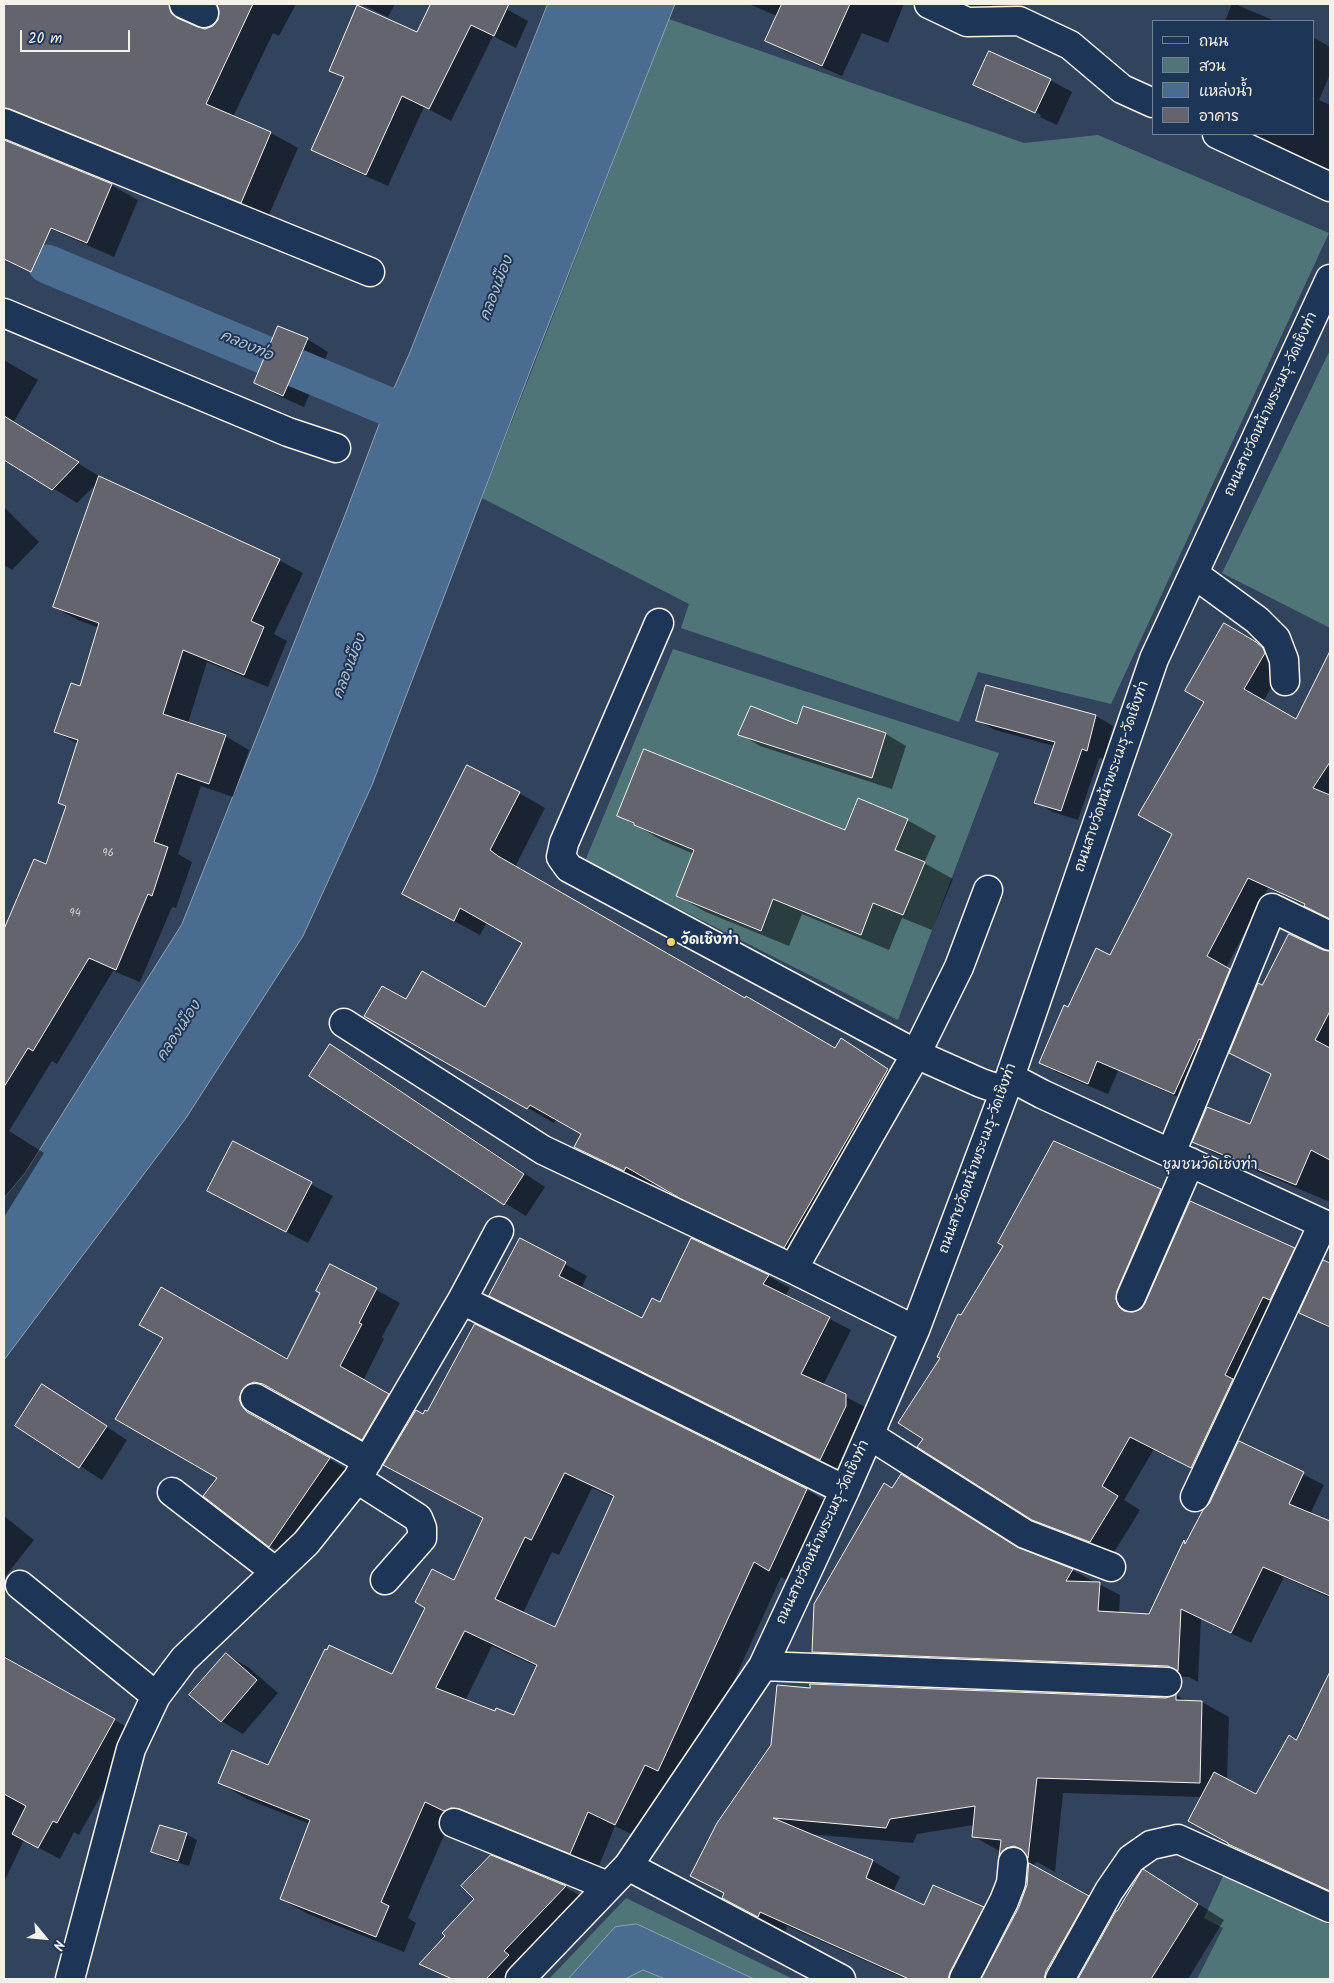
<!DOCTYPE html>
<html>
<head>
<meta charset="utf-8">
<style>
	body { margin:0 }
	#map { position:relative; width:1334px; height:1983px; overflow:hidden; background:#32435e; font-family:Kalam,"Playpen Sans Thai",sans-serif }
	canvas { display:block }
	.frame { position:absolute; inset:0; border:5px solid #f4f1e8; pointer-events:none }
	.legend { position:absolute; left:1152px; top:20px; width:162px; height:115px; box-sizing:border-box; background:#1d3557; border:1px solid #738091; margin:0; padding:6px 9px; list-style:none; font-size:15px; color:#f4f1e8 }
	.legend li { display:flex; align-items:center; gap:10px; height:25px }
	.legend b { width:25px; border:1px solid #738091 }
	.north { position:absolute; left:20px; top:1913px; width:50px; height:50px; -webkit-text-stroke:4px #1d3557; paint-order:stroke; rotate:118deg; font-size:14px; font-weight:700; line-height:20px; text-align:center; color:#f4f1e8 }
	.north::after { content:''; display:block; margin:auto; width:18px; height:22px; background:#f4f1e8; clip-path:polygon(50% 0,100% 100%,50% 72%,0 100%) }
	.scale { position:absolute; left:20px; top:30px; width:110px; height:22px; box-sizing:border-box; border:2px solid #f4f1e8; border-top:0; padding-left:6px; font-size:15px; line-height:18px; white-space:nowrap; color:#f4f1e8; -webkit-text-stroke:4px #1d3557; paint-order:stroke }
</style>
</head>
<body>
<div id="map">
<canvas width="1334" height="1983"></canvas>
<div class="frame"></div>
<ul class="legend">
<li><b style="height:6px;background:#1d3557"></b>ถนน</li>
<li><b style="height:14px;background:#4f7578"></b>สวน</li>
<li><b style="height:14px;background:#4b6c91"></b>แหล่งน้ำ</li>
<li><b style="height:14px;background:#64646e"></b>อาคาร</li>
</ul>
<div class="north">N</div>
<div class="scale">20 m</div>
</div>
<script>
const ctx = document.querySelector('canvas').getContext('2d');
ctx.lineJoin = 'round';
function paint(path, color) { ctx.fillStyle = color; ctx.fill(path, 'evenodd'); }
function stroke(path, color, width, dash) { ctx.strokeStyle = color; ctx.lineWidth = width; ctx.lineCap = dash ? 'butt' : 'round'; ctx.setLineDash(dash || []); ctx.stroke(path); }
function drawText(font, color, halo, rows, align = 'center') {
  ctx.font = font + ' Kalam,"Playpen Sans Thai",sans-serif'; ctx.lineWidth = 4; ctx.setLineDash([]); ctx.textBaseline = 'middle'; ctx.strokeStyle = halo; ctx.fillStyle = color; for (const [text, x, y, turn = 0] of rows) {
    ctx.save(); ctx.translate(x, y); ctx.rotate((+turn || 0) * Math.PI / 180); ctx.textAlign = isNaN(turn) ? turn : align; if (halo) ctx.strokeText(text, 0, 0); ctx.fillText(text, 0, 0); ctx.restore();
  }
}
paint(new Path2D(`
	M669 19 1024 143 1098 135 1329 233 1111 704 978 672 959 722 681 628 689 604 482 498Z
	M1330 350V628L1222 573Z
	M673 649 999 753 898 1020 585 861Z
	M1223 1876 1330 1925V1979H1197L1223 1928 1204 1918Z
	M626 1898 793 1979H549Z`), '#4f7578');
const water = new Path2D(`
	M548 4H675L532 366 372 785 303 936 186 1118 4 1360V1198L25 1173 182 924 343 520 386 406 410 352Z
	M637 1924 754 1979H665L643 1970 625 1979H568L615 1927Z`);
paint(water, '#4b6c91');
stroke(water, '#8fa1b4', 1);
paint(new Path2D(`
	M4 4H208L195 22 198 29 206 30 214 26 220 19 221 11 218 5 213 4H296L279 36 273 33 233 117 271 133 298 148 268 217 15 141 17 147 111 185 138 200 114 257 4 208Z
	M361 4H395L388 17Z
	M432 4H497L528 21 516 48 493 36 451 121 424 107 388 186 334 162 313 150 345 79 330 70 417 33Z
	M749 4H904L888 43 862 33 842 76 786 52 766 40 777 16Z
	M963 4H993L987 15Z
	M1232 4H1235L1275 21H1225Z
	M1313 37 1330 47V74L1319 100 1330 105V171L1251 134H1313Z
	M1050 80 1072 92 1057 125 1040 117 1041 115 996 94V97L975 85Z
	M307 339 328 352 304 407 277 395 255 382Z
	M4 360 38 380 13 423 102 478 279 560 303 573 274 634 287 641 268 687 207 662 188 723 225 736 249 750 233 797 201 786 178 854 192 862 176 908 172 907 140 982 113 971 57 1064 52 1061 9 1131 44 1153 4 1217V947L47 865 67 807 59 803 78 744 56 732 81 687 99 628 78 620 54 607 99 481 77 503 4 458Z
	M4 507 39 542 12 570 4 565Z
	M1224 624 1277 655 1284 665 1263 702 1296 721 1328 658H1330V919L1306 905 1268 888 1226 968 1250 981 1194 1104 1118 1071 1108 1094 1060 1074 1041 1063 1069 1008 1110 956 1174 834Z
	M1096 716 1113 726 1104 759 1099 758 1078 820 1053 812 1036 802 1054 746 995 730 978 720Z
	M798 725 886 734 906 746 892 789 760 746 740 734Z
	M519 793 545 808 515 867 745 1000 836 1049 841 1039 914 1085 811 1262 711 1214 653 1181 650 1185 601 1162 576 1147 583 1134 557 1118 554 1123 366 1015 407 1001 486 1009 523 943 487 922 480 935 404 894Z
	M618 815 846 831 907 820 936 836 924 863 953 879 932 930 902 918 889 950 802 914 789 946 706 912 678 896 694 854 663 841Z
	M1323 951 1330 953V1202L1214 1153 1194 1141 1250 1125 1272 1075 1231 1053 1262 987Z
	M330 1046 352 1058 545 1187 526 1216 505 1203Z
	M233 1143 333 1196 308 1243 230 1203Z
	M1055 1143 1161 1190 1184 1203 1139 1304 1138 1312 1294 1249 1317 1262 1215 1481 1154 1449 1124 1500 1140 1510 1113 1554 1057 1533 1033 1519 924 1438 941 1358 961 1317 1005 1245Z
	M521 1240 587 1276 581 1289 643 1320 660 1304 768 1276 790 1288 785 1296 851 1330 823 1385 867 1408 842 1472 512 1308 491 1296Z
	M1330 1258V1328L1300 1313Z
	M331 1265 400 1303 382 1337 384 1339 363 1381 411 1408 386 1452 287 1397 279 1395 271 1397 262 1412 264 1420 269 1425 352 1472 293 1559 270 1546 218 1478 117 1419 287 1361 322 1293Z
	M475 1325 807 1490 834 1506 797 1585 781 1577 686 1786 643 1840 615 1826 598 1868 452 1817 408 1918 416 1923 404 1952 308 1914 281 1899 310 1824 247 1799 220 1783 269 1766 393 1676 454 1582 484 1519 412 1480 423 1415 428 1413ZM592 1488 615 1498 555 1628 523 1613 552 1552 559 1555ZM492 1646 538 1667 515 1717 496 1712 465 1701Z
	M42 1385 127 1440 102 1480 16 1425Z
	M1239 1442 1324 1485 1310 1514 1330 1523V1598L1284 1577 1251 1643 1201 1619 1198 1682 1189 1677 833 1663 813 1652 1021 1550 1072 1570 1120 1595 1119 1614 1150 1616 1184 1542 1187 1544 1210 1504Z
	M4 1516 34 1540 4 1578Z
	M4 1655 30 1673 136 1732 79 1835 74 1832 60 1859 24 1840 4 1882Z
	M226 1655 248 1667 278 1693 243 1734 221 1721Z
	M1330 1675V1892L1251 1856 1229 1844 1202 1797 1063 1793 1055 1872 1037 1862 1031 1866 1116 1913 1171 1887 1224 1920 1188 1979H906L787 1926 785 1932 724 1898 725 1894 692 1875 811 1690 1167 1699 1176 1695 1187 1701 1202 1702 1229 1717 1227 1780 1256 1796 1297 1741ZM974 1825 973 1836 1001 1852 1000 1856 1026 1871 1029 1868 1028 1885 1011 1924 983 1908 925 1906 893 1892 900 1877 873 1861 808 1834 913 1843 917 1834Z
	M186 1834 197 1840 189 1866 163 1858 153 1852Z
	M491 1857 565 1887 582 1897 512 1979H450L421 1963 446 1936 476 1899Z`), '#0007');
stroke(new Path2D(`
	M47 264 435 426`), '#4b6c91', 39);
const building = new Path2D(`
	M4 4H169L171 13 177 18 198 27 205 29 213 26 218 20 219 11 217 4H253L206 104 271 132 241 203 10 109 4 108Z
	M427 4H509L494 36 471 25 429 109 402 96 366 175 311 150 344 77 329 71 357 5 417 32 430 5Z
	M782 4H850L822 66 765 41Z
	M989 51 1051 79 1035 113 973 85Z
	M4 140 112 184 87 243 51 228 31 272 4 259Z
	M278 326 308 338 283 396 254 383Z
	M4 416 79 462 52 490 4 460Z
	M99 476 280 559 251 621 264 627 244 675 183 650 163 714 226 735 209 784 177 773 154 842 168 847 152 896 148 894 116 970 89 958 33 1051 28 1048 4 1087V929L34 859 46 864 66 806 58 803 78 740 54 732 71 683 80 686 99 623 53 607Z
	M1224 623 1256 642 1263 648 1265 653 1244 689 1296 719 1330 651V762L1313 788 1330 795V919L1304 906 1305 904 1248 878 1207 956 1230 969 1201 1040 1199 1039 1174 1094 1097 1061 1088 1084 1039 1063 1064 1005 1068 1007 1096 948 1110 955 1172 834 1138 815 1204 702 1185 691Z
	M986 685 1096 715 1087 751 1082 749 1061 811 1034 803 1055 742 976 721Z
	M751 706 797 724 803 706 886 733 872 778 738 735Z
	M644 749 845 830 858 798 908 819 895 850 925 862 903 915 873 903 861 935 773 899 761 931 676 896 694 850 634 825V823L617 816Z
	M467 765 520 792 490 850 498 856 745 998 746 996 835 1048 841 1038 888 1069 784 1248 683 1200 626 1167 624 1171 574 1147 581 1134 530 1105 527 1109 364 1016 382 986 406 999 422 971 485 1007 522 943 460 908 454 921 402 894Z
	M1289 934 1323 950 1330 951V1011L1315 1040 1330 1048V1160L1311 1150 1296 1185 1192 1142 1207 1107 1250 1124 1271 1074 1229 1053 1258 983 1262 985Z
	M330 1044 524 1174 504 1205 309 1076Z
	M233 1141 312 1182 286 1232 207 1191Z
	M1054 1141 1161 1189 1117 1291 1116 1299 1119 1307 1124 1311 1133 1312 1141 1309 1145 1303 1190 1201 1295 1248 1270 1300 1263 1297 1225 1375 1233 1379 1191 1468 1130 1437 1102 1486 1118 1496 1090 1542 1032 1520 917 1447 923 1439 898 1423 940 1358 937 1357 958 1314 961 1315 1003 1246 998 1243Z
	M520 1238 566 1262 559 1276 642 1318 652 1298 660 1302 691 1238 769 1275 763 1284 830 1317 801 1374 846 1394V1406L820 1460 489 1296Z
	M1323 1260 1330 1263V1327L1299 1313Z
	M330 1264 377 1288 359 1323 362 1324 340 1366 389 1394 362 1440 263 1384 254 1382 247 1385 242 1390 239 1399 242 1406 247 1412 330 1458 269 1547 203 1496 217 1478 115 1419 163 1338 139 1325 161 1287 287 1359 320 1293 316 1291Z
	M475 1324 807 1489 769 1571 754 1562 658 1771 645 1765 615 1825 588 1812 570 1854 460 1809 451 1808 444 1811 425 1802 381 1902 389 1906 376 1937 280 1899 310 1820 218 1783 232 1750 268 1765 325 1649 327 1650 329 1645 392 1674 425 1608 415 1602 432 1569 454 1580 483 1518 383 1465 416 1410 423 1414 425 1410 427 1411ZM565 1473 614 1496 555 1627 495 1599 525 1537 531 1540ZM465 1631 537 1665 514 1715 496 1708 495 1711 436 1688Z
	M42 1384 107 1426 79 1468 15 1426Z
	M1239 1441 1304 1472 1289 1504 1330 1521V1596L1263 1567 1231 1633 1181 1609 1178 1671 1168 1666 812 1652 814 1604 884 1483 892 1488 901 1474 1017 1547 1073 1569 1066 1581 1100 1582 1098 1611 1149 1614 1184 1540 1185 1544 1203 1510 1209 1504Z
	M226 1653 257 1680 221 1722 189 1695Z
	M4 1657 115 1719 57 1823 53 1821 38 1848 12 1834 26 1806 4 1794Z
	M1330 1672V1891L1228 1844V1843L1188 1821 1214 1772 1256 1794 1289 1735 1296 1740Z
	M810 1684 1166 1698 1176 1694V1700L1202 1701 1200 1783 1037 1778 1028 1858 1022 1850 1014 1846 1006 1848 999 1857 1001 1840 972 1837 975 1806 890 1819 886 1828 773 1818 873 1860 866 1878 924 1905 933 1885 984 1907 950 1972 948 1979H909L760 1912 758 1917 722 1898 724 1893 690 1876 717 1823 771 1745 777 1685 810 1688Z
	M160 1825 187 1833 178 1861 151 1852Z
	M491 1855 566 1886 504 1951 509 1955 486 1979H452L419 1964 445 1936 442 1933 474 1899 461 1886Z
	M1029 1863 1089 1896 1046 1971 1044 1979H981L1019 1907 1027 1885Z
	M1143 1869 1198 1904 1151 1979H1078L1116 1911H1117Z`);
paint(building, '#64646e');
stroke(building, '#f4f1e8', 1);
const minor = new Path2D(`
	M184 4 204 13
	M929 4 967 22 1019 21 1070 45 1122 89 1153 103
	M4 123 370 272
	M1217 134 1330 187
	M4 313 288 432 336 448
	M1194 574 1257 620 1276 639 1284 660 1285 681
	M659 623 564 843 561 857 569 868 916 1054 981 1083 1004 1091
	M344 1023 543 1150 793 1269 915 1330
	M1010 1077 1042 1094 1330 1227
	M1171 1153 1272 908 1330 936
	M793 1269 916 1054 959 967 988 890
	M1131 1297 1190 1162
	M462 1300 845 1490
	M255 1398 368 1461
	M869 1435 1025 1534 1111 1567
	M357 1479 418 1518 422 1528V1538L385 1580
	M172 1492 276 1572
	M1195 1497 1323 1224
	M20 1585 156 1696
	M763 1666 1167 1682
	M454 1823 608 1886
	M628 1866 841 1979
	M70 1979 131 1749 156 1696 184 1659 306 1543 357 1479 462 1300 499 1231
	M520 1979 628 1866 763 1666 845 1490 915 1330 1010 1077 1154 659 1330 279
	M964 1979 1004 1901 1011 1883 1013 1862
	M1060 1979 1109 1891 1131 1859 1151 1845 1178 1839 1330 1908`);
stroke(minor, '#f4f1e8', 31);
stroke(minor, '#1d3557', 28);
for (const [x, y, r, color] of [
	[671,942,5,"#ffd166"]
]) { const dot = new Path2D(); dot.arc(x, y, r, 0, 2 * Math.PI); ctx.fillStyle = color; ctx.fill(dot); stroke(dot, '#1d3557', 2); }
drawText('11px', '#d0ceca', null, [
	["96",108,854],
	["94",75,914]
]);
drawText('14px', '#f4f1e8', '#1d3557', [
	["ถนนสายวัดหน้าพระเมรุ-วัดเชิงท่า",1272,405,-65],
	["ถนนสายวัดหน้าพระเมรุ-วัดเชิงท่า",1113,777,-71],
	["ถนนสายวัดหน้าพระเมรุ-วัดเชิงท่า",979,1159,-70],
	["ถนนสายวัดหน้าพระเมรุ-วัดเชิงท่า",824,1533,-65]
]);
drawText('bold 14px', '#f4f1e8', '#1d3557', [
	["วัดเชิงท่า",681,942]
], 'left');
drawText('italic 15px', '#b9c2ca', '#1d3557', [
	["คลองเมือง",498,289,-69],
	["คลองท่อ",246,347,23],
	["คลองเมือง",351,667,-69],
	["คลองเมือง",180,1032,-57]
]);
drawText('15px', '#f4f1e8', '#1d3557', [
	["ชุมชนวัดเชิงท่า",1210,1166]
]);
</script>
</body>
</html>
